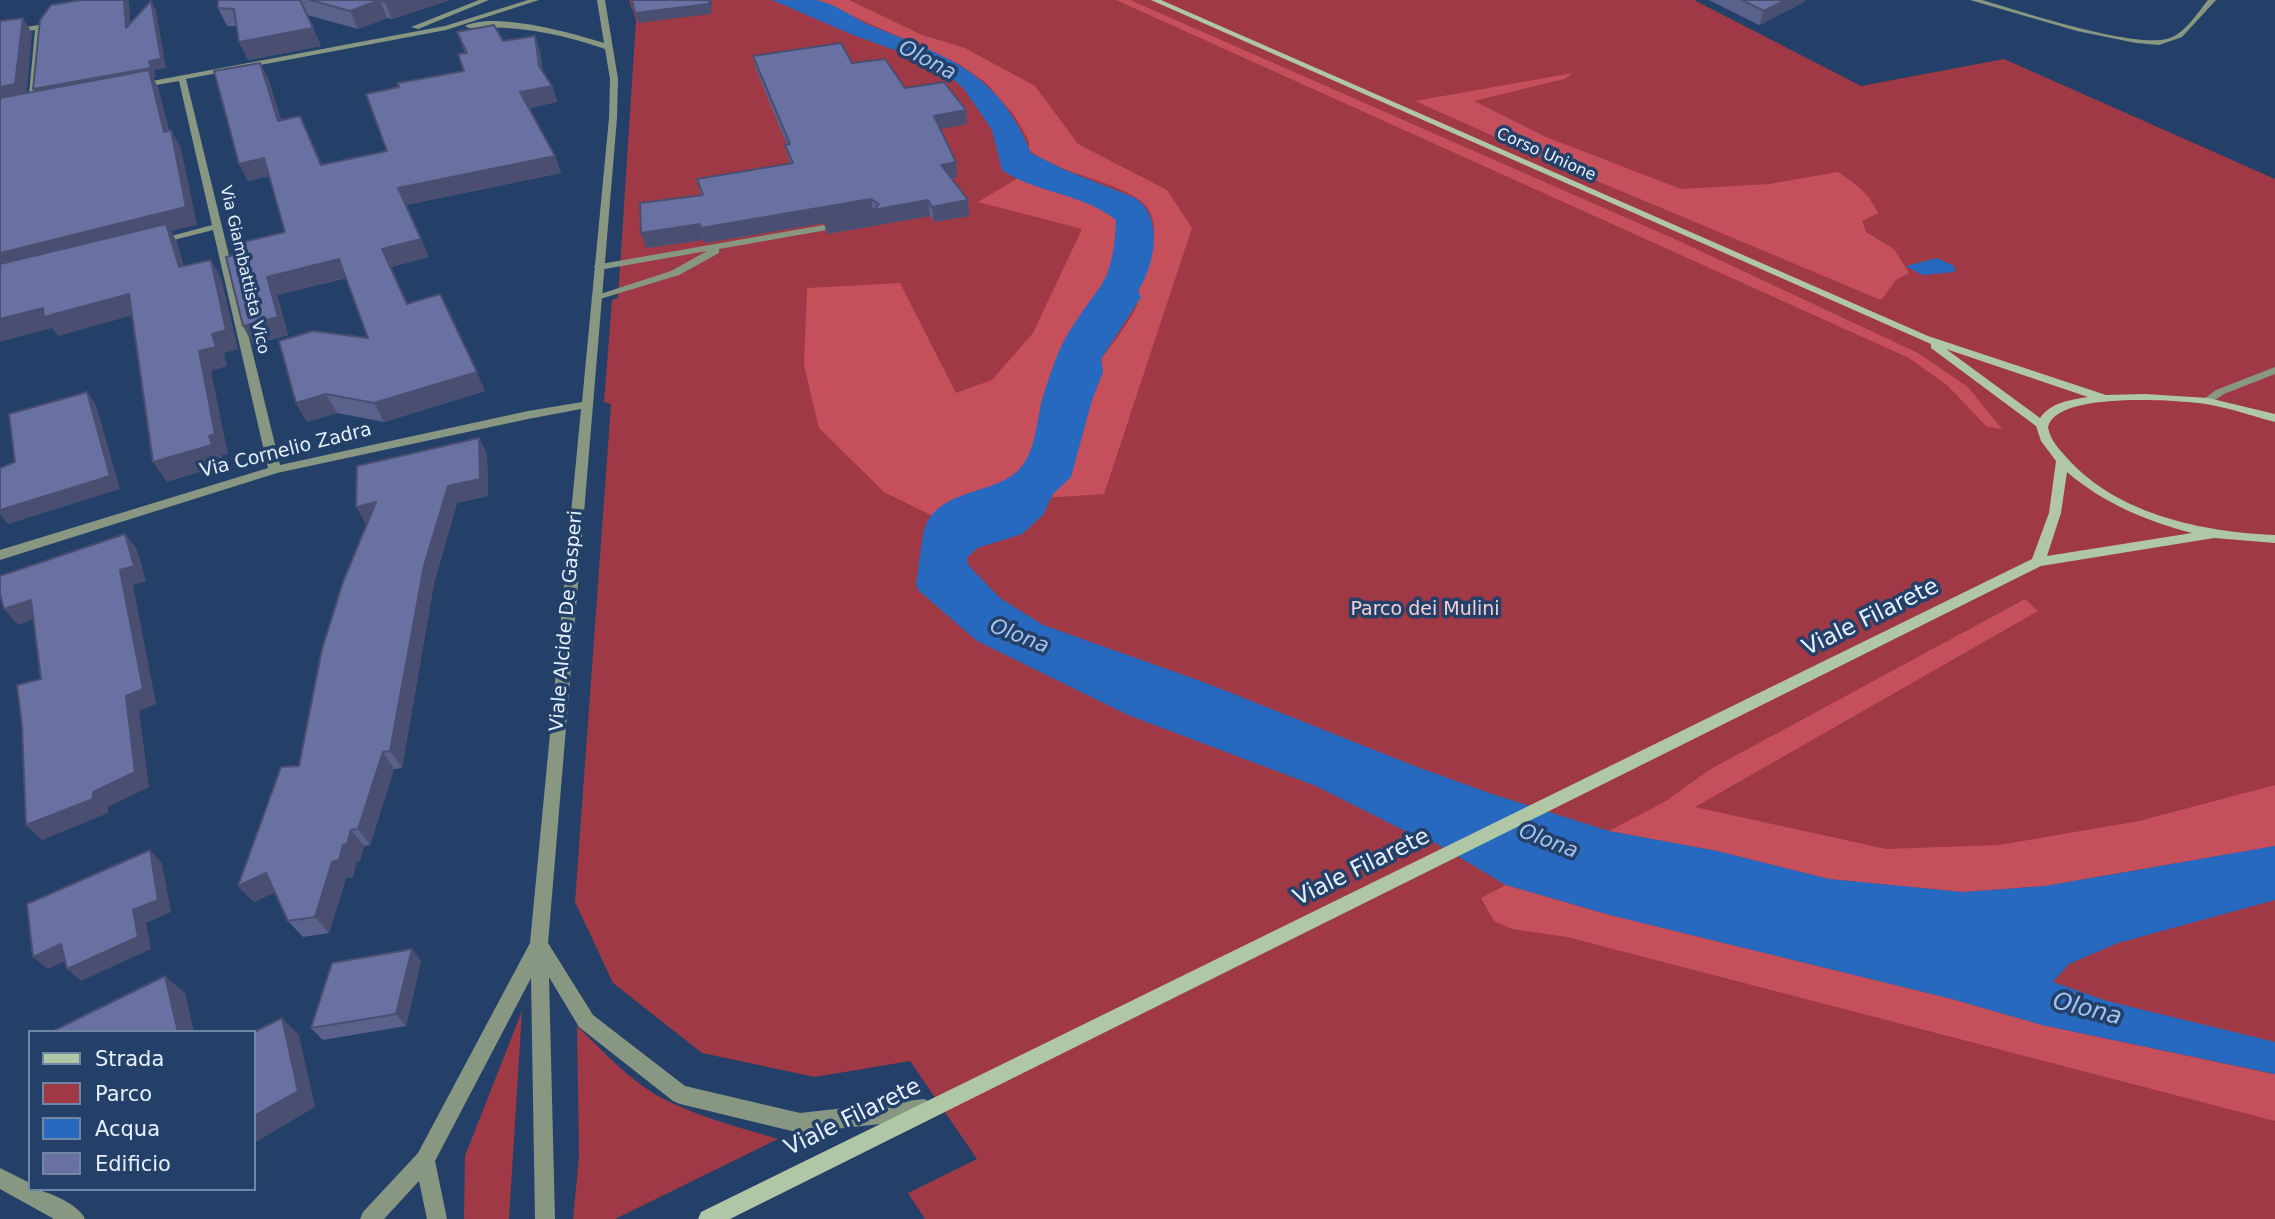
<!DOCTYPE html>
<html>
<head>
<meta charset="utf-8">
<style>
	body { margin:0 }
	#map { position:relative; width:2275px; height:1219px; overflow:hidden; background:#244068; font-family:"DejaVu Sans",sans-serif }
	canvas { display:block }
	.legend { position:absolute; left:28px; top:1030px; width:228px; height:161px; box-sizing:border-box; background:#244068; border:2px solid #7186a4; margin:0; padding:9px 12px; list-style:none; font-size:21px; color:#e5f0ff }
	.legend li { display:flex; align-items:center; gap:14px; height:35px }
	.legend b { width:35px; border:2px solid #7186a4 }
</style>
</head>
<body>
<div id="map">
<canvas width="2275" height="1219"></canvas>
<ul class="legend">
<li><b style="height:9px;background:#b0c7a6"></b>Strada</li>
<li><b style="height:19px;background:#9e3945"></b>Parco</li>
<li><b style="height:19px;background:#2669bf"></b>Acqua</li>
<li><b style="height:19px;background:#6971a2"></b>Edificio</li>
</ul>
</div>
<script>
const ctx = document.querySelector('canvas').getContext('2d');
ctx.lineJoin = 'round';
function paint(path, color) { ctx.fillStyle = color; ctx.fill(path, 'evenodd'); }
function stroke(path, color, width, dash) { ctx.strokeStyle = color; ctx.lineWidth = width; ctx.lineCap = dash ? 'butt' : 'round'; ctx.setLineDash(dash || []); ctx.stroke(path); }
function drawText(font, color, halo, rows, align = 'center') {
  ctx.font = font + ' "DejaVu Sans",sans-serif'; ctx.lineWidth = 7; ctx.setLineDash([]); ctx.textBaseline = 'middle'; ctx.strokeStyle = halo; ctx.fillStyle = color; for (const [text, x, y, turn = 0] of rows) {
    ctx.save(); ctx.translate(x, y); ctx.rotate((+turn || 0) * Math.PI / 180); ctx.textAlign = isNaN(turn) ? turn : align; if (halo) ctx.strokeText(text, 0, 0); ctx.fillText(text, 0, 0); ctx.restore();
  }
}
paint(new Path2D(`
	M629 0H1694L1861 86 2004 59 2275 179V1219H925L908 1193 977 1159 910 1061 815 1077 702 1053 613 983 575 902 611 404 604 402 612 300 618 298 636 20Z
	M522 1011 509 1219H464L465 1156Z
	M577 1026C603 1051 629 1080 660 1097 697 1117 739 1127 778 1139L615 1219H573L579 1156Z`), '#9e3945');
paint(new Path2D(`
	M817 0H849L922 35 965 48 1035 86 1078 144 1167 190 1192 228 1104 494 998 501 941 520 884 492 819 428 804 365 807 288 900 283 956 393 992 380 1033 333 1082 229 978 202 1023 175 1117 213 1125 227 1103 291 1097 387 1103 372 1101 359C1111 346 1132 319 1137 305 1139 300 1137 294 1139 289 1149 263 1168 219 1138 199 1104 177 1062 175 1029 150V141L1014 115 986 83 959 64Z
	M1116 0H1130L1679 241 1918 353 1968 387 2002 429 1987 427 1947 385 1909 358Z
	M1573 73 1564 79 1474 101 1546 137 1681 189 1769 184 1838 172C1856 184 1869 193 1878 213L1862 221 1866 232 1894 249 1909 273 1896 280 1881 300 1547 160 1415 101Z
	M2025 599 2038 611 1695 807 1886 849 1999 845 2139 821 2275 785V846L2045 886 1963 892 1829 879 1717 851 1609 831 1666 801 1709 770Z
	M1506 885 1610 915 1952 999 2042 1025 2273 1074H2275V1121L1567 937 1512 929 1494 921 1481 898Z`), '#c64f5c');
paint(new Path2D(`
	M772 0C786 0 802 0 815 0 836 3 855 20 874 27 949 57 999 73 1031 153L1065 170 1133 197C1165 215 1155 265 1138 291L1141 297 1101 359 1103 372 1092 400 1071 477 1053 494 1043 515 1022 534 977 548 967 558 968 565 1000 598 1043 625 1206 683 1412 765 1489 793 1609 831 1717 851 1829 879 1963 892 2045 886 2275 846V900L2118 943 2069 964 2053 982 2107 1001 2275 1042V1074L2042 1025 1952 999 1610 915 1506 885 1425 837 1407 832 1316 786 1128 715 977 641 918 590 916 584C919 567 920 548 924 531 936 486 998 497 1022 466 1036 448 1037 420 1042 400 1047 383 1053 365 1060 349 1070 327 1086 307 1100 287 1113 268 1115 242 1116 220 1079 192 1038 194 1002 170L992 130 964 89 945 72 917 58 853 35Z
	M1937 258 1954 266 1955 272 1922 275 1906 266Z`), '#2669bf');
paint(new Path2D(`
	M841 222 844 223V227L719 249V253L679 275 600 299 596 300 591 297 671 271 707 251 599 270 594 267 595 265Z`), '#889782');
paint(new Path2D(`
	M479 0H489L418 29 411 27Z
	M528 0H539L446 30 186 79 280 465 528 411 582 402 609 118 610 79 605 49C560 33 517 25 469 28L465 26C494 11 573 33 604 43L597 0H605L618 79 617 118 548 943 593 1015 685 1086 800 1113 924 1099 931 1102 934 1109 931 1116 924 1119 800 1133 680 1104 673 1101 579 1027 549 977 555 1219H535L531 978 435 1161 447 1219H427L419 1181 384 1219H360L363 1212 418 1153 530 943 581 409 528 419 277 473 0 560V550L268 468 213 230 158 244 153 241 212 225 179 81 139 88H136V84L445 26Z
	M1970 0H1982C2020 11 2136 50 2170 38 2186 32 2198 12 2208 0H2216L2182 37 2159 45 2136 43 2077 31Z
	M39 25 43 27 36 105 32 107 28 105 35 30 0 35V31Z
	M2275 367V374L2224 394 2211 403H2203L2201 401 2216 390Z
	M0 1168 30 1183V1189C45 1189 80 1205 85 1219H54L0 1189Z`), '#889782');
paint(new Path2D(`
	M1151 0H1161L1928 336 2106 395 2145 394 2208 398 2275 414V422C2252 416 2230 408 2206 404 2177 400 2056 391 2048 427 2050 440 2059 449 2067 458 2118 515 2203 532 2275 535V543L2214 538 2041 566 730 1219H698L701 1212 2032 559 2049 513 2056 461 2041 441 2036 426 1931 348V344ZM1946 349 2088 397C2071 400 2051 402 2040 418ZM2067 472C2103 503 2146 521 2192 533L2047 556 2061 513Z`), '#b0c7a6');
paint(new Path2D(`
	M218 0H450L392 19 387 18 358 29 307 15 321 46 248 60 236 26H227L218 8Z
	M1709 0H1805L1804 2 1759 25Z
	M457 32 503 41 540 51 543 72 552 86 557 102 529 108 555 156 561 173 406 205 429 257 391 267 407 303 485 391 384 422 337 413 307 422 296 403 368 338 346 278 277 295 288 335 253 345 237 254 285 232 269 176 248 181 239 164 268 78 281 120 300 116 322 165 387 151 399 87 464 71 465 53Z
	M753 56 852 63 905 88 966 110 967 124 940 129 957 177 951 178 969 216 934 222 930 216 827 234 824 223 705 243 704 240 646 248 701 195 697 179 790 164 785 145H787L756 70Z
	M479 438 487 455 488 496 457 503 434 583 402 768 394 769 370 845 364 846 360 861 356 862 353 877 346 878 329 933 303 937 288 921 275 892 254 902 238 886 299 766 367 524H366Z
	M421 961 406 1026 323 1040 311 1028Z`), '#5a618b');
paint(new Path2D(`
	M124 0H128L129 2 131 37 126 28Z
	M380 0 387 18 358 29 350 11Z
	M390 0H450L392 19 385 2Z
	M709 0H712L711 14 638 23 635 13Z
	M1785 0H1805L1804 2 1759 25 1764 11Z
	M151 1 156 10 166 68 154 70 156 77 153 78 158 87 174 149 39 99 33 89 149 61Z
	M23 18 32 33 26 101 0 106V87Z
	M313 28 321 46 248 60 239 42Z
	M535 36 540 51 544 82 539 66Z
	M260 63 268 78 286 137 278 121Z
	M552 86 557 102 526 108 520 92Z
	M966 110 967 124 936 130 934 116Z
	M171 130 181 148 197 225 171 231 177 242 190 286 0 274V253Z
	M555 156 561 173 405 205 398 188Z
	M264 158 273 175 248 181 239 164Z
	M956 162 957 177 943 180 941 165Z
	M871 199 873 210 928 200 930 216 827 234 824 223 705 243 701 228Z
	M968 200 969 216 934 222 932 207Z
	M700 224 704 240 646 248 641 233Z
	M421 239 429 257 391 267 382 249Z
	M339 259 348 277 277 295 288 335 253 345 243 326 267 277Z
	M211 260 221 278 238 349 224 353 227 366 211 371 228 454 222 455 225 464 167 482 153 462 209 436 199 351 212 334Z
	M129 294 141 313 58 336 52 328 0 342V319L43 308Z
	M477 372 485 391 384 422 374 403Z
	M87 392 96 405 120 489 8 524 0 514V510Z
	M326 394 337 413 307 422 296 403Z
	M479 438 487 455 488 496 457 503 434 583 402 768 390 751 424 566 448 486Z
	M376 502 386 520 366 524 356 507Z
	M125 534 137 549 146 581 133 585 156 704 139 711 149 787 108 807V813L42 840 26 825 126 696 120 570Z
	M31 600 45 615 18 625 4 609Z
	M383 752 394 769 370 845 358 829Z
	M351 830 364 846 360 861 356 862 353 877 346 878 329 933 315 917 332 862Z
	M150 850 162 863 171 912 146 923 151 949 81 981 67 969 133 910Z
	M266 873 280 890 254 902 238 886Z
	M61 944 76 956 48 969 33 957Z
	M412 949 421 961 406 1026 396 1014Z
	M165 976 185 993 194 1032H178Z
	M282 1018 299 1035 315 1107 254 1143V1116Z`), '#4a4f71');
const building = new Path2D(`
	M82 0H124L126 28 151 1 161 59 149 61 151 68 33 89 40 20 51 5Z
	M218 0H300L313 28 239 42 234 9 218 8Z
	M310 0H390L385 2 380 0 350 11Z
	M632 0H709V4L635 13Z
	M1742 0H1785L1764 11Z
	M23 18 15 84 0 87V21Z
	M494 25 503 41 535 36 539 66 552 86 520 92 555 156 398 188 421 239 382 249 407 304 440 294 477 372 374 403 326 394 296 403 279 341 313 331 368 338 339 259 267 277 278 317 243 326 226 257 237 254 235 244 285 232 264 158 239 164 214 71 260 63 278 121 300 116 321 165 387 151 366 94 399 87 398 83 464 71 458 54 467 53 457 32Z
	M841 43 852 63 885 59 905 88 944 82 966 110 934 116 956 162 941 165 968 200 932 207 928 200 824 219 875 209 879 204 871 199 701 228 700 224 641 233 640 203 703 195 697 179 793 163 785 145 790 144 753 56Z
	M149 70 164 132 171 130 186 207 0 253V98Z
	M166 224 179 267 211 260 226 330 212 334 216 347 199 351 215 434 209 436 212 445 153 462 129 294 44 317 43 308 0 319V264Z
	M87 392 110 476 0 510V468L15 462 9 414Z
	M479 438 480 479 448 486 424 566 390 751 383 752 358 829 351 830 347 844 343 845 339 860 332 862 315 917 288 921 266 873 238 886 281 767 299 766 322 649 343 582 376 502 356 507 357 466Z
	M125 534 134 566 120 570 143 689 126 696 135 772 93 792V799L26 825 22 726 17 685 41 679 31 600 4 609 0 594V576Z
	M150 850 158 900 133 910 138 937 67 969 61 944 33 957 27 904Z
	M412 949 396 1014 311 1028 332 963Z
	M165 976 178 1032H55V1030Z
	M282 1018 298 1091 254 1116V1032Z`);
paint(building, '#6971a2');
stroke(building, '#4a4f71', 2);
drawText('16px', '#e5f0ff', '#244068', [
	["Corso Unione",1546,155,24],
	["Via Giambattista Vico",244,270,77]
]);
drawText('19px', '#e5f0ff', '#244068', [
	["Via Cornelio Zadra",286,451,-14],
	["Viale Alcide De Gasperi",567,621,-85]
]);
drawText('19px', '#f1d1d1', '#244068', [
	["Parco dei Mulini",1425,610]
]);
drawText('italic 21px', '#a2c3ef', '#244068', [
	["Olona",927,61,28],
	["Olona",1019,637,21],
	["Olona",1548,842,21]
]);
drawText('23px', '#e5f0ff', '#244068', [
	["Viale Filarete",1871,618,-26],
	["Viale Filarete",1362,868,-26],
	["Viale Filarete",853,1118,-26]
]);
drawText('italic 24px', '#a2c3ef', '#244068', [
	["Olona",2087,1010,14]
]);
</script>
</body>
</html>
